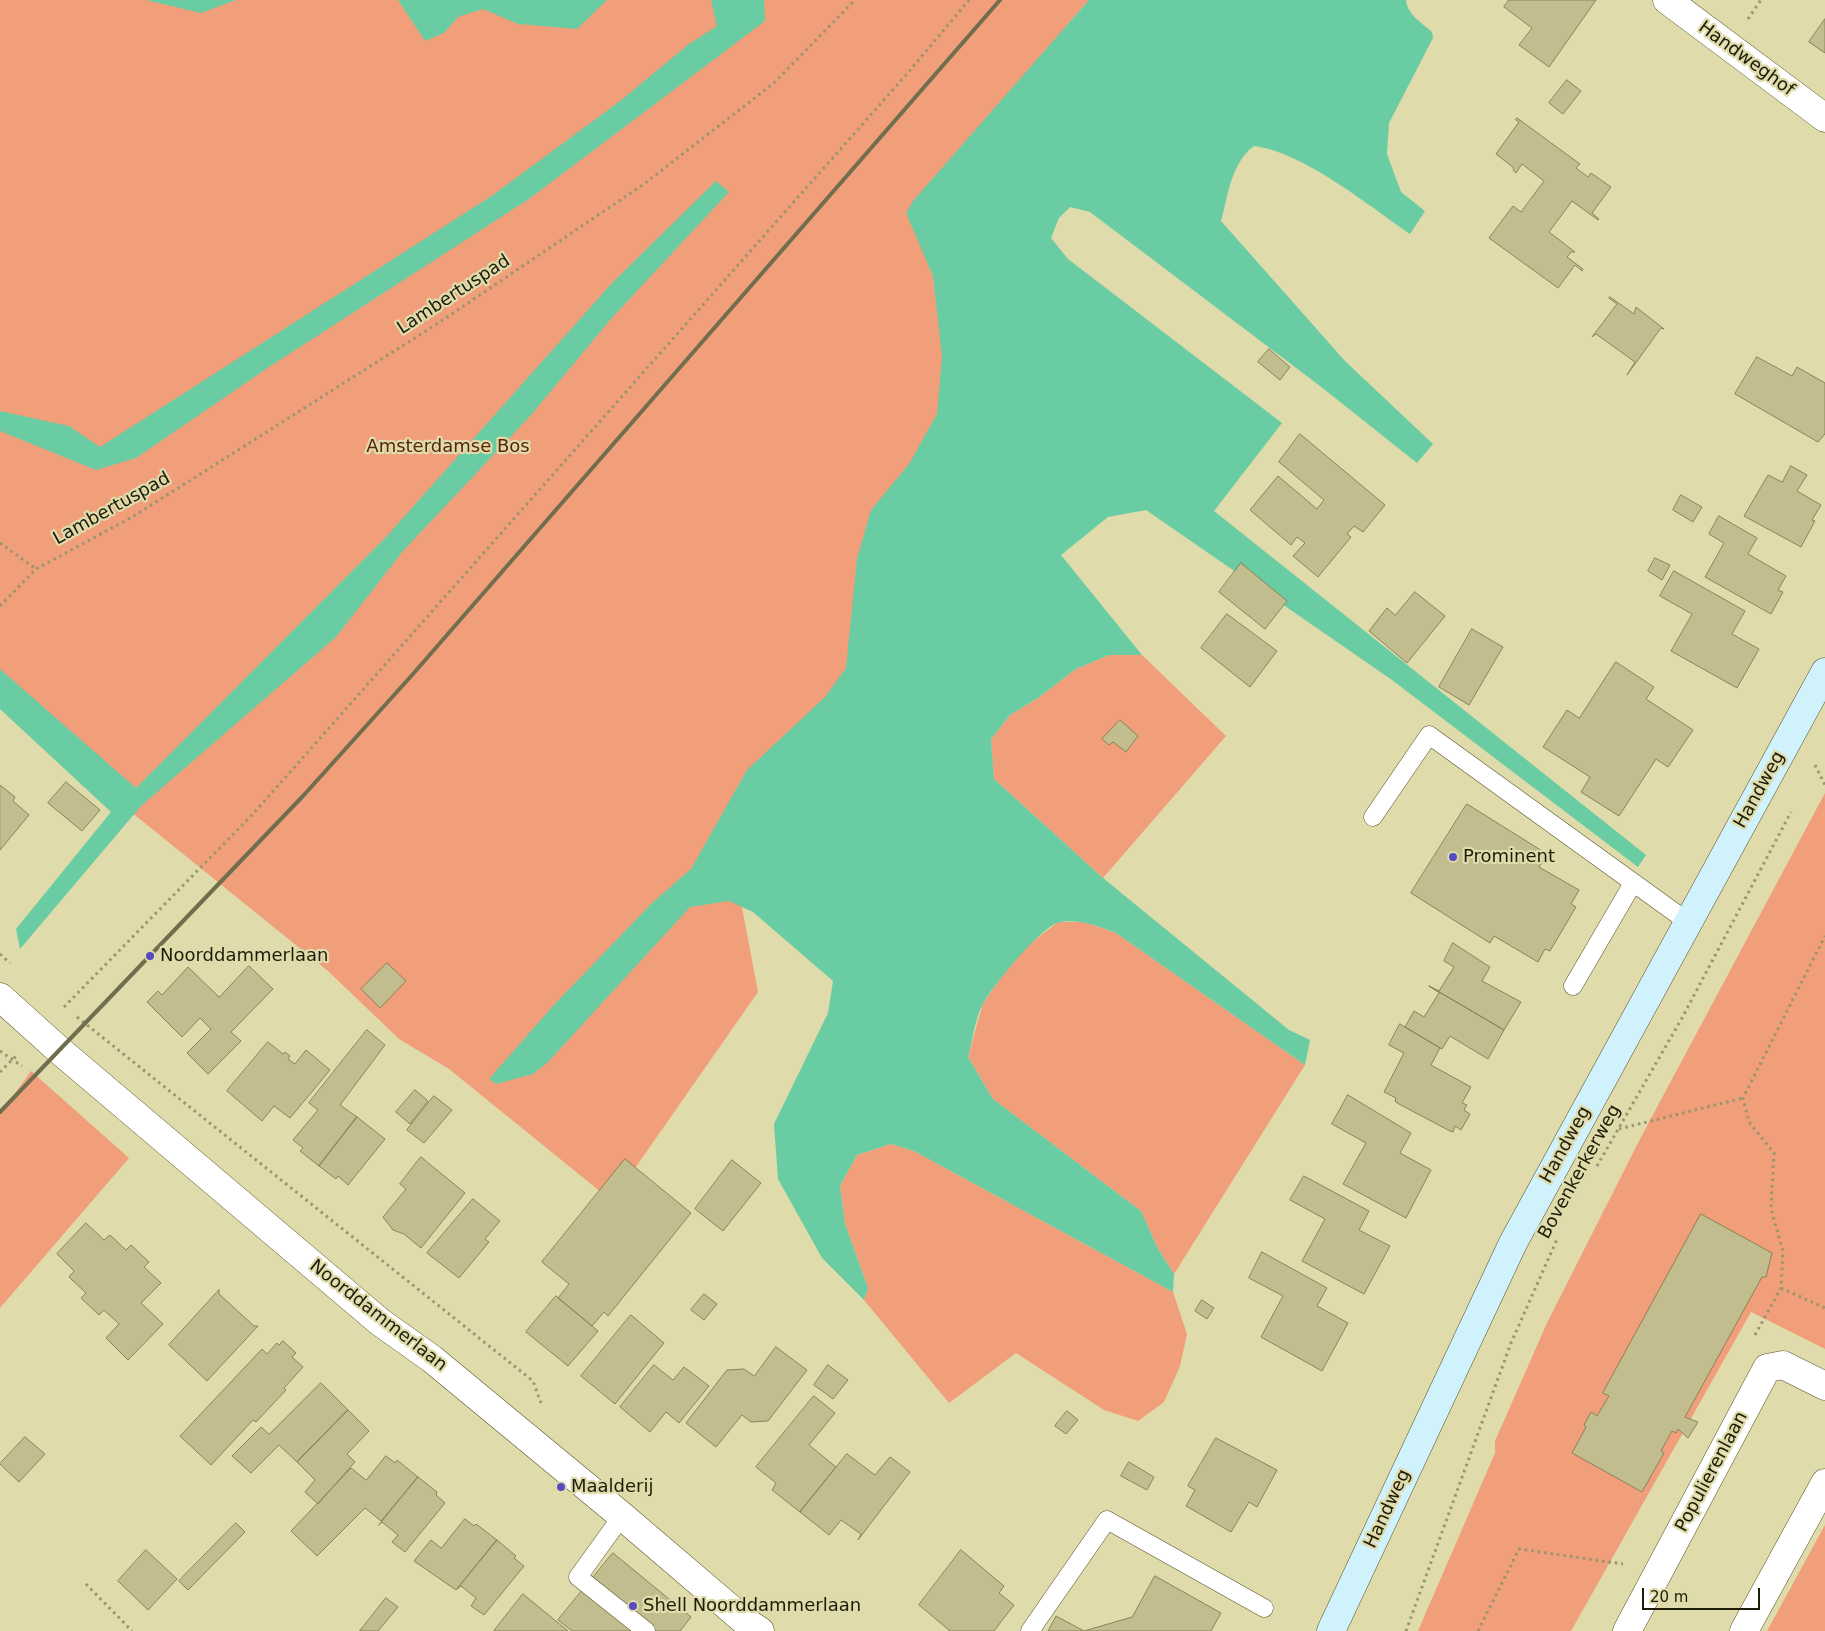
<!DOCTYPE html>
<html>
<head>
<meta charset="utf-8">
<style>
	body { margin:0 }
	#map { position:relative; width:1825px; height:1631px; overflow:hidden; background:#dfdbaa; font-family:"DejaVu Sans",sans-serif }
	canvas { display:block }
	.scale { position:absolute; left:1642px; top:1588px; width:118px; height:22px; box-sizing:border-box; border:2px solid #1d1c09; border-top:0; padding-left:6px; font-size:15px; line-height:18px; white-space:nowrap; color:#1d1c09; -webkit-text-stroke:4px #dfdbaa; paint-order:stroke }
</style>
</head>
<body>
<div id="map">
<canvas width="1825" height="1631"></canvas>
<div class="scale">20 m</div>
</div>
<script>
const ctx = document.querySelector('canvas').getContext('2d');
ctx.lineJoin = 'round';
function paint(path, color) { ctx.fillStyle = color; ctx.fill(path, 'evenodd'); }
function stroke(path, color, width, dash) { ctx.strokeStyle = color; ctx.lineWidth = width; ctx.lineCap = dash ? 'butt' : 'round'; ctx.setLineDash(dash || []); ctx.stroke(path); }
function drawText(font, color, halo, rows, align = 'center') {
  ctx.font = font + ' "DejaVu Sans",sans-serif'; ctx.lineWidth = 4.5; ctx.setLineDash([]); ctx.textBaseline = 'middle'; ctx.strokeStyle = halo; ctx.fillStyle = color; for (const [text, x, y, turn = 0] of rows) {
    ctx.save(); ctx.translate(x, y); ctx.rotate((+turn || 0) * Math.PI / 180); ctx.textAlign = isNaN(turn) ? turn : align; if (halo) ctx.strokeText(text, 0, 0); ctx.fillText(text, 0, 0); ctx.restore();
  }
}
paint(new Path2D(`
	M0 0H1089L1066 26 928 264 933 276 935 292 969 436 828 729 730 844 758 992 612 1201 449 1069 399 1039 328 971 0 706Z
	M1109 655H1142L1226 736 1103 878 994 779 991 739 1010 715 1038 698 1076 669Z
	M1825 793V1349L1751 1312 1571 1631H1418L1495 1453V1441L1547 1323 1640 1139Z
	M1058 922H1084L1116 933 1305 1065 1174 1274 1157 1247 1141 1211 993 1099 968 1057 983 1003 1010 965 1031 943Z
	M31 1071 129 1158 0 1308V1114Z
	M891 1144 914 1151 1173 1292 1187 1334 1180 1366 1164 1402 1138 1421 1104 1410 1016 1353 949 1403 864 1300 868 1288 845 1224 840 1186 857 1155Z
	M1825 1525V1631H1767Z`), '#f19e7b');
paint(new Path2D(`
	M146 0H236L201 13Z
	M398 0H607L577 29 518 24 483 9 458 17 444 33 425 41Z
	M711 0H764L765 21 529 199 269 367 136 458 96 470 0 431V411L69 426 100 447 493 195 620 101 689 44 717 26Z
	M1089 0H1406C1407 14 1422 23 1432 32L1433 38 1389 123 1387 154 1401 192 1425 211 1410 234C1368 205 1303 152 1254 146 1231 163 1228 196 1221 221L1345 361 1433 444 1417 463 1320 386 1090 212 1070 207 1059 218 1051 238 1068 259 1282 423 1214 511 1646 855 1638 867 1392 680 1146 510 1108 517 1061 555 1142 655H1109L1076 669 1038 698 1010 715 991 739 994 779 1103 878 1289 1030 1310 1040 1305 1065 1116 933C1098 926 1080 919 1060 922 1042 925 994 985 984 1002 975 1017 973 1040 968 1057L993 1099 1141 1211 1157 1247 1174 1274 1173 1292 914 1151 891 1144 857 1155 840 1186 845 1224 868 1288 864 1300 822 1258 778 1179 774 1124 828 1013 833 981 753 912 729 901 690 907 548 1062 533 1074 496 1084 489 1079 552 1007 652 903 691 869 747 770 825 697 846 668 857 559 871 510 909 464 937 414 942 357 933 276 906 213 913 201Z
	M716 181 729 192 610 320 531 415 403 551 336 637 141 806 20 949 16 929 111 812 0 709V669L136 788 387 536 612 283Z`), '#6acca2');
const building = new Path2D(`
	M1509 0H1596L1549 67 1519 45 1532 28 1504 7Z
	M1825 19V53L1809 42Z
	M1567 80 1581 91 1563 114 1549 103Z
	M1517 118 1580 164 1576 168 1588 177 1591 173 1611 187 1592 213 1599 219 1598 220 1572 201 1549 232 1575 252H1571L1567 257 1583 269 1582 271 1575 265 1558 288 1489 238 1513 206 1521 212 1544 181 1522 164 1516 173 1513 170 1514 168 1496 154 1519 122 1516 120Z
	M1610 297 1634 314 1636 307 1664 329 1661 328 1627 375 1635 362 1596 334 1592 337 1617 304 1609 298Z
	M1269 349 1290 367 1280 380 1258 362Z
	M1757 357 1792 376 1797 367 1825 383V434L1818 442 1735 394Z
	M1300 434 1385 505 1363 532 1354 526 1347 534 1351 537 1318 577 1293 556 1305 543 1297 537 1291 545 1250 510 1278 476 1317 509 1324 500 1279 462Z
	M1791 466 1807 475 1797 491 1821 505 1812 520 1815 521 1801 547 1744 516 1768 475 1782 482Z
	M1681 495 1702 507 1693 522 1673 510Z
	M1719 516 1757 538 1748 554 1786 576 1778 590 1783 592 1771 614 1705 577 1724 543 1709 534Z
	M1655 558 1670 565 1662 580 1648 571Z
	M1241 563 1287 601 1265 629 1219 592Z
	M1674 571 1745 611 1732 634 1759 649 1737 688 1671 651 1692 614 1660 596Z
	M1415 592 1445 616 1407 663 1369 631 1387 608 1395 615Z
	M1227 614 1277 651 1250 687 1201 648Z
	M1472 629 1503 647 1469 705 1439 687Z
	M1616 662 1654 687 1646 699 1693 730 1668 767 1656 759 1619 816 1581 792 1590 777 1543 747 1567 710 1579 718Z
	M1120 720 1138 736 1126 752 1113 742 1109 745 1102 739Z
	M66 782 100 810 82 831 48 803Z
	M0 785 15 797 13 801 29 815 0 850Z
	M1467 804 1547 854 1539 867 1579 890 1571 904 1576 907 1550 951 1545 949 1538 962 1494 936 1490 943 1411 893Z
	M1453 943 1490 967 1482 981 1521 1002 1504 1030 1429 986 1439 991 1454 967 1444 961Z
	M387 963 406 981 380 1008 361 989Z
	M249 966 273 989 231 1032 241 1041 208 1074 187 1053 211 1029 200 1018 182 1037 147 1002 158 991 162 995 188 967 219 997Z
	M1429 986 1504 1030 1488 1059 1450 1036 1442 1049 1405 1027 1414 1011 1424 1017 1439 993Z
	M1400 1024 1440 1048 1431 1065 1471 1087 1462 1103 1467 1105 1464 1110 1470 1114 1461 1130 1455 1126 1453 1132 1450 1131 1397 1103 1395 1101 1396 1098 1384 1092 1404 1053 1389 1045Z
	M367 1030 385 1045 340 1105 357 1117 319 1166 300 1151 303 1148 293 1140 318 1110 309 1103Z
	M268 1042 283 1054 285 1052 290 1056 288 1059 295 1064 306 1050 330 1070 290 1118 274 1106 262 1121 227 1091Z
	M415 1090 428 1101 410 1124 396 1112Z
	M1348 1095 1411 1133 1400 1153 1431 1170 1406 1218 1343 1184 1366 1143 1332 1124Z
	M434 1096 452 1110 424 1143 407 1130Z
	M357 1117 385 1139 348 1185 338 1176 336 1179 319 1166Z
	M421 1157 465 1193 421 1248 404 1234 393 1230 383 1217 406 1189 400 1184Z
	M625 1159 691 1213 608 1316 604 1312 592 1326 558 1298 569 1284 542 1262Z
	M732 1160 761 1183 723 1231 695 1209Z
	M1304 1176 1369 1211 1359 1230 1390 1246 1364 1294 1302 1261 1325 1219 1290 1200Z
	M473 1199 500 1221 485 1239 489 1242 459 1278 427 1253Z
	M1701 1214 1772 1253 1766 1277H1762L1685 1417 1698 1422 1688 1438 1678 1429 1676 1433 1672 1431 1661 1451 1664 1453 1642 1492 1572 1453 1586 1427 1584 1425 1591 1412 1597 1416 1609 1396 1603 1393Z
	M86 1223 104 1240 110 1235 126 1250 131 1245 149 1262 144 1267 161 1283 141 1303 163 1324 128 1360 106 1338 119 1324 104 1310 99 1315 81 1298 86 1293 69 1277 74 1271 57 1254Z
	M1262 1252 1327 1288 1317 1306 1348 1323 1322 1371 1261 1337 1283 1296 1249 1278Z
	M219 1290V1294L254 1326H258L207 1381 169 1345Z
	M704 1294 717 1304 704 1320 691 1310Z
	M556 1296 598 1331 568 1366 526 1332Z
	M1202 1300 1214 1308 1207 1319 1195 1311Z
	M631 1315 664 1343 615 1404 581 1376Z
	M283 1341 296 1353 292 1357 303 1367 284 1388 286 1390 256 1422 253 1420 211 1465 180 1436 262 1349 267 1354 277 1343 279 1345Z
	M776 1347 807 1370 768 1421 751 1422 742 1415 716 1447 686 1423 727 1370 744 1369 754 1376Z
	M654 1365 673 1380 684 1367 709 1386 679 1423 666 1412 650 1432 620 1407Z
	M828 1365 848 1380 833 1399 814 1385Z
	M321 1383 348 1410 297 1462 279 1445 251 1473 232 1456 261 1427 269 1434Z
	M814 1396 835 1413 809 1445 836 1467 800 1512 772 1490 776 1483 756 1467Z
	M348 1410 369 1431 347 1454 355 1462 318 1504 305 1492 315 1480 297 1462Z
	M1067 1411 1078 1420 1066 1434 1055 1426Z
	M25 1437 45 1454 19 1482 0 1464Z
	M1216 1438 1277 1470 1257 1507 1249 1502 1231 1532 1186 1506 1195 1490 1188 1486Z
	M847 1454 875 1475 890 1457 910 1472 858 1540 861 1534 841 1520 829 1535 800 1512Z
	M386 1456 395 1463 397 1460 418 1477 381 1521 365 1508 317 1556 291 1531 351 1468 366 1480Z
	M1129 1462 1154 1477 1147 1490 1121 1476Z
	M418 1477 437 1492 436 1495 445 1503 405 1552 392 1542 398 1535 382 1522 379 1525Z
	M465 1519 474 1526 476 1524 497 1540 456 1590 414 1561 431 1540 441 1548Z
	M236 1523 245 1532 188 1590 179 1581Z
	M497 1540 516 1556 514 1558 524 1566 484 1615 471 1606 476 1598 461 1586 457 1589Z
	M146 1550 177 1579 148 1610 118 1581Z
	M961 1550 1004 1586 999 1593 1014 1605 994 1631H950L919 1605Z
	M613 1553 691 1617 680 1631H572L558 1620Z
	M1155 1576 1221 1613 1211 1631H1048L1056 1616 1084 1631 1132 1617Z
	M523 1594 568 1631H494Z
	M386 1598 398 1607 378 1631H360Z`);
paint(building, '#c1bd8e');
stroke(building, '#898457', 1);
const service = new Path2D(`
	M1373 817 1429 735 1688 922
	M1573 986 1633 883
	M622 1516 578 1577 646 1631
	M1030 1631 1107 1520 1264 1608`);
const minor = new Path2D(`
	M1667 0 1825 118
	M1627 1631 1767 1368 1783 1365 1825 1386
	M1744 1631 1825 1483`);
const tertiary = new Path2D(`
	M0 997 59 1050 380 1322 432 1359 622 1516 746 1622 760 1631`);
const secondary = new Path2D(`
	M1331 1631 1513 1243 1825 672`);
stroke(service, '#585327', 19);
stroke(minor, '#585327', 29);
stroke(tertiary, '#585327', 29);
stroke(secondary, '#585327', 29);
stroke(new Path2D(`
	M1748 19 1761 0
	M0 543 36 569
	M0 606 36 569 134 516 440 322 644 184 774 83 855 0
	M1815 765 1825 785
	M0 954 10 963
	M64 1007 253 814 906 75 969 0
	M77 1017 533 1381 541 1403
	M0 1051 22 1066
	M0 1072 16 1056
	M1619 1129 1743 1098
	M1597 1166 1682 1018 1791 812
	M1781 1288 1825 1308
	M1755 1335 1781 1288 1783 1251 1771 1209 1774 1153 1749 1122 1743 1098 1825 936
	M86 1584 132 1631
	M1406 1631 1511 1343 1558 1237
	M1478 1631 1519 1549 1623 1564`), '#98956f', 3, [2.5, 4]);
stroke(service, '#fff', 18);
stroke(minor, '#fff', 28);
stroke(tertiary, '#fff', 28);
stroke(secondary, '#d0f2fd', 28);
stroke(new Path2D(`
	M0 1112 303 796 413 674 1000 0`), '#716e4e', 4);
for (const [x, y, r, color] of [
	[1453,857,5,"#5949c1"],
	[150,956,5,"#5949c1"],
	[561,1487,5,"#5949c1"],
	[633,1606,5,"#5949c1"]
]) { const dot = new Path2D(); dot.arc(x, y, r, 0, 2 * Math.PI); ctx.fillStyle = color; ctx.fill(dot); stroke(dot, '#dfdbaa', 2); }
drawText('18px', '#1d1c09', '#dfdbaa', [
	["Handweghof",1746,59,36],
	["Lambertuspad",454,295,-33],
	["Lambertuspad",112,509,-29],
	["Handweg",1760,790,-61],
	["Handweg",1566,1145,-61],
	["Bovenkerkerweg",1580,1172,-61],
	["Noorddammerlaan",378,1316,38],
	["Populierenlaan",1712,1472,-62],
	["Handweg",1388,1509,-65]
]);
drawText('18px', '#58240a', '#dfdbaa', [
	["Amsterdamse Bos",448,447]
]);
drawText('18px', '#1d1c09', '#dfdbaa', [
	["Prominent",1463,857],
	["Noorddammerlaan",160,956],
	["Maalderij",571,1487],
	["Shell Noorddammerlaan",643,1606]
], 'left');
</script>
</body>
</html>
